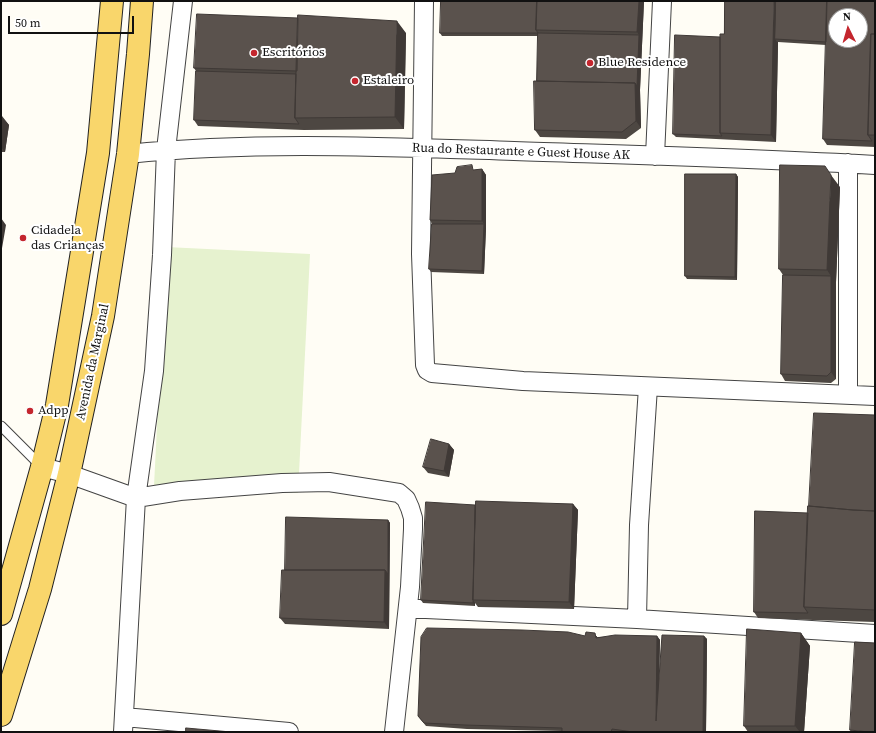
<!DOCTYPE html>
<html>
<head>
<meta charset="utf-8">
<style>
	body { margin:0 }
	#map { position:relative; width:876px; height:733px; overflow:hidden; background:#fffdf5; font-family:"Source Serif 4",serif }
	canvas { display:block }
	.frame { position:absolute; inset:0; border:2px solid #111; pointer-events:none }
	.north { position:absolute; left:828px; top:8px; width:40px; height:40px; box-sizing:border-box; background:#fff; border:1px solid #a0a0a0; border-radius:50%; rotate:355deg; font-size:11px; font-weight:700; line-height:16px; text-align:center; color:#111 }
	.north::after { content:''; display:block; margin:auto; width:14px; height:18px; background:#c4262e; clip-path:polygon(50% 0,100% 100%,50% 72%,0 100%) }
	.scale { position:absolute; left:8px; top:16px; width:126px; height:18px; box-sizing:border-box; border:2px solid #111; border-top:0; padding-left:5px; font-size:12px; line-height:14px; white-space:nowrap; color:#111; -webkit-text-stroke:3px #fff; paint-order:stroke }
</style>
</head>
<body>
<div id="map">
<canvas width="876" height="733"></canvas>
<div class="frame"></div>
<div class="north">N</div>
<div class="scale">50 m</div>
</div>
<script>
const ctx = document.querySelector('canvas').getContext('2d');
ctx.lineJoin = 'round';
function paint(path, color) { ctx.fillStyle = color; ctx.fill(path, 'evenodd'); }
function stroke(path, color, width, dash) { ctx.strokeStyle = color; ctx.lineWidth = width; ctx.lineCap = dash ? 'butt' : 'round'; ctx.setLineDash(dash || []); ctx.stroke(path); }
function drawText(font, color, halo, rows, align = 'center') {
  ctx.font = font + ' "Source Serif 4",serif'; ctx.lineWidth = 4; ctx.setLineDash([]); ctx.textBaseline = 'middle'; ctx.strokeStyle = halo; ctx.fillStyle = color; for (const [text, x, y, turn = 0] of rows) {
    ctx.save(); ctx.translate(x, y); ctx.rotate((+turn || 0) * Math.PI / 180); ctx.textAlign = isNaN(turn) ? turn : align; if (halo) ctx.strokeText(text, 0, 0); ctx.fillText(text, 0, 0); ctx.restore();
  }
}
paint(new Path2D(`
	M166 247 310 254 298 493 154 486Z`), '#e6f2cf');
const service = new Path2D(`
	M1 426 41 466`);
const minor = new Path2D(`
	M424 1 421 254 425 365 427 370 432 373 523 381 875 396
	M128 154C256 141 386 147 514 151 635 155 755 158 875 165
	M655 156 662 1
	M848 163V394
	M42 467 69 474 136 498 180 491 282 483 329 482 399 493 406 499 410 508 413 518V529L410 587 394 732
	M408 609H426L637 619 875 634
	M637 619 639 525 648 387
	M124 717 289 732
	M123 732 136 498 154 371 162 255 166 150 183 1`);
const primary = new Path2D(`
	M1 614 42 467 57 405 98 153 112 1
	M1 715 40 589 69 474 103 316 128 154 138 54 142 1`);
stroke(service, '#444', 11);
stroke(minor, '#444', 20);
stroke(primary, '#222', 24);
stroke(service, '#fff', 9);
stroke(minor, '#fff', 18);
stroke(primary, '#f9d66b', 22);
paint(new Path2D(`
	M644 1 640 90 641 128 626 139 540 137 535 130 538 36H442L440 33Z
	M875 1V147L827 145 823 139 826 45 778 42 776 142 676 137 673 134 720 37 724 34Z
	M406 33 404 129 304 130 198 126 194 120 196 71 194 68Z
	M1 116 9 125 5 152H1Z
	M482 169 486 175V228L484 274 431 272 429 269 432 224 430 220 455 173Z
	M736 174 738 177 737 280 687 279 685 276Z
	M840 187 836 282V379L831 383 785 381 781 374 783 275 779 269Z
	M875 415V622L813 620 758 618 754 612 808 513 809 506Z
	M449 444 454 450 449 477 428 473 423 467Z
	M573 504 578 510 574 609 478 607 475 603V606L423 603 421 600 475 505 476 506Z
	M388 520 390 523 389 629 285 624 280 618 285 570Z
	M801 633 810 646 804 732H748L744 726Z
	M585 636H597V637L657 636 660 640 659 682 704 636 707 639 706 732H562V731L467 729 426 726 418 716Z
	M850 730 875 732H851Z`), '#4d4742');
paint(new Path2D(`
	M639 1H644L640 90 641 128 636 121 635 83 639 35 637 32Z
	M774 1H778L775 39 777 42H778L776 142 771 135Z
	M397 21 406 33 404 129 395 117Z
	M2 116 9 125 5 152 1 147V122Z
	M482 169 486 175V228L484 274 482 271 484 224 482 221Z
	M736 174 738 177 737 280 735 277Z
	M831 175 840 187 836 282V379L831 372V276L827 270Z
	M1 218 6 225 1 254Z
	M449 444 454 450 449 477 444 471Z
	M573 504 578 510 574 609 569 602Z
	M475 505 477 508 473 600 475 603V606L473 603Z
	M388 520 390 523 389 629 384 622 385 570Z
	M801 633 810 646 804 732H800L795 726Z
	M657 636 660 640 658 725 656 721Z
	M704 636 707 639 706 732H703Z`), '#3f3936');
const building = new Path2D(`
	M441 1H537L536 30 538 33H440Z
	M537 1H639L637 32 536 30Z
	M725 1H774L771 135 720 133V34H724Z
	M776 1H827L826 42 775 39Z
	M827 1H875V34H871L868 135 872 141 823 139ZM836 16H860V40H836Z
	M197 14 298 18 297 71 194 68Z
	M298 15 397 21 395 117 295 118Z
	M538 33 639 35 637 86 635 83 537 81Z
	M871 34H875V135H868Z
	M675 35 720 37V133L722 136 673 134Z
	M196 71 296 74 295 118 299 124 194 120Z
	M534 81 635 83 636 121 622 132 535 130Z
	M472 165 473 170 482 169V221L430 220 432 175 455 173 457 167Z
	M780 165 825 166 831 175 827 270 779 269Z
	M685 174H736L735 277 685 276Z
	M432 224H484L482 271 429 269Z
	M783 275 831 276V372L827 376 781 374Z
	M814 413 875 415V511L853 510 809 506Z
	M431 439 449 444 444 471 423 467Z
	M476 501 573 504 569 602 473 600Z
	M426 502 475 505 473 603 421 600Z
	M808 506 853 510 875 511V610L804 607Z
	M755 511 808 513 804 607 808 613 754 612Z
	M286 517 388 520V574L385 570H285Z
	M282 570H385L384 622 280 618Z
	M427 628 522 630 568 632 585 636 586 632 595 633 596 638 615 635 657 636 656 721 662 635 704 636 703 732H633L612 729 611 732H562V728L465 725 424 723 418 716 421 637Z
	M747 629 801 633 795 726H744Z
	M855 642 875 643V732H869L850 730Z
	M186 728 231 732H186Z`);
paint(building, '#5a524d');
stroke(building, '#3f3936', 1);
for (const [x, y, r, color] of [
	[254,53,4,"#c4262e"],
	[590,63,4,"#c4262e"],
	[355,81,4,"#c4262e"],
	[23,238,4,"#c4262e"],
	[30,411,4,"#c4262e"]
]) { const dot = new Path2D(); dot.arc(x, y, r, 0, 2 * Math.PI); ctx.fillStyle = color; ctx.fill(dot); stroke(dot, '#fff', 1.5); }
drawText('13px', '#111', '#fff', [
	["Escritórios",262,53],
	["Blue Residence",598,63],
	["Estaleiro",363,81],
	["Cidadela",31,231],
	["das Crianças",31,246],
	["Adpp",38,411]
], 'left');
drawText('13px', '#111', '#fff', [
	["Rua do Restaurante e Guest House AK",521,152,2],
	["Avenida da Marginal",93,362,-78]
]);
</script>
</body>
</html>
